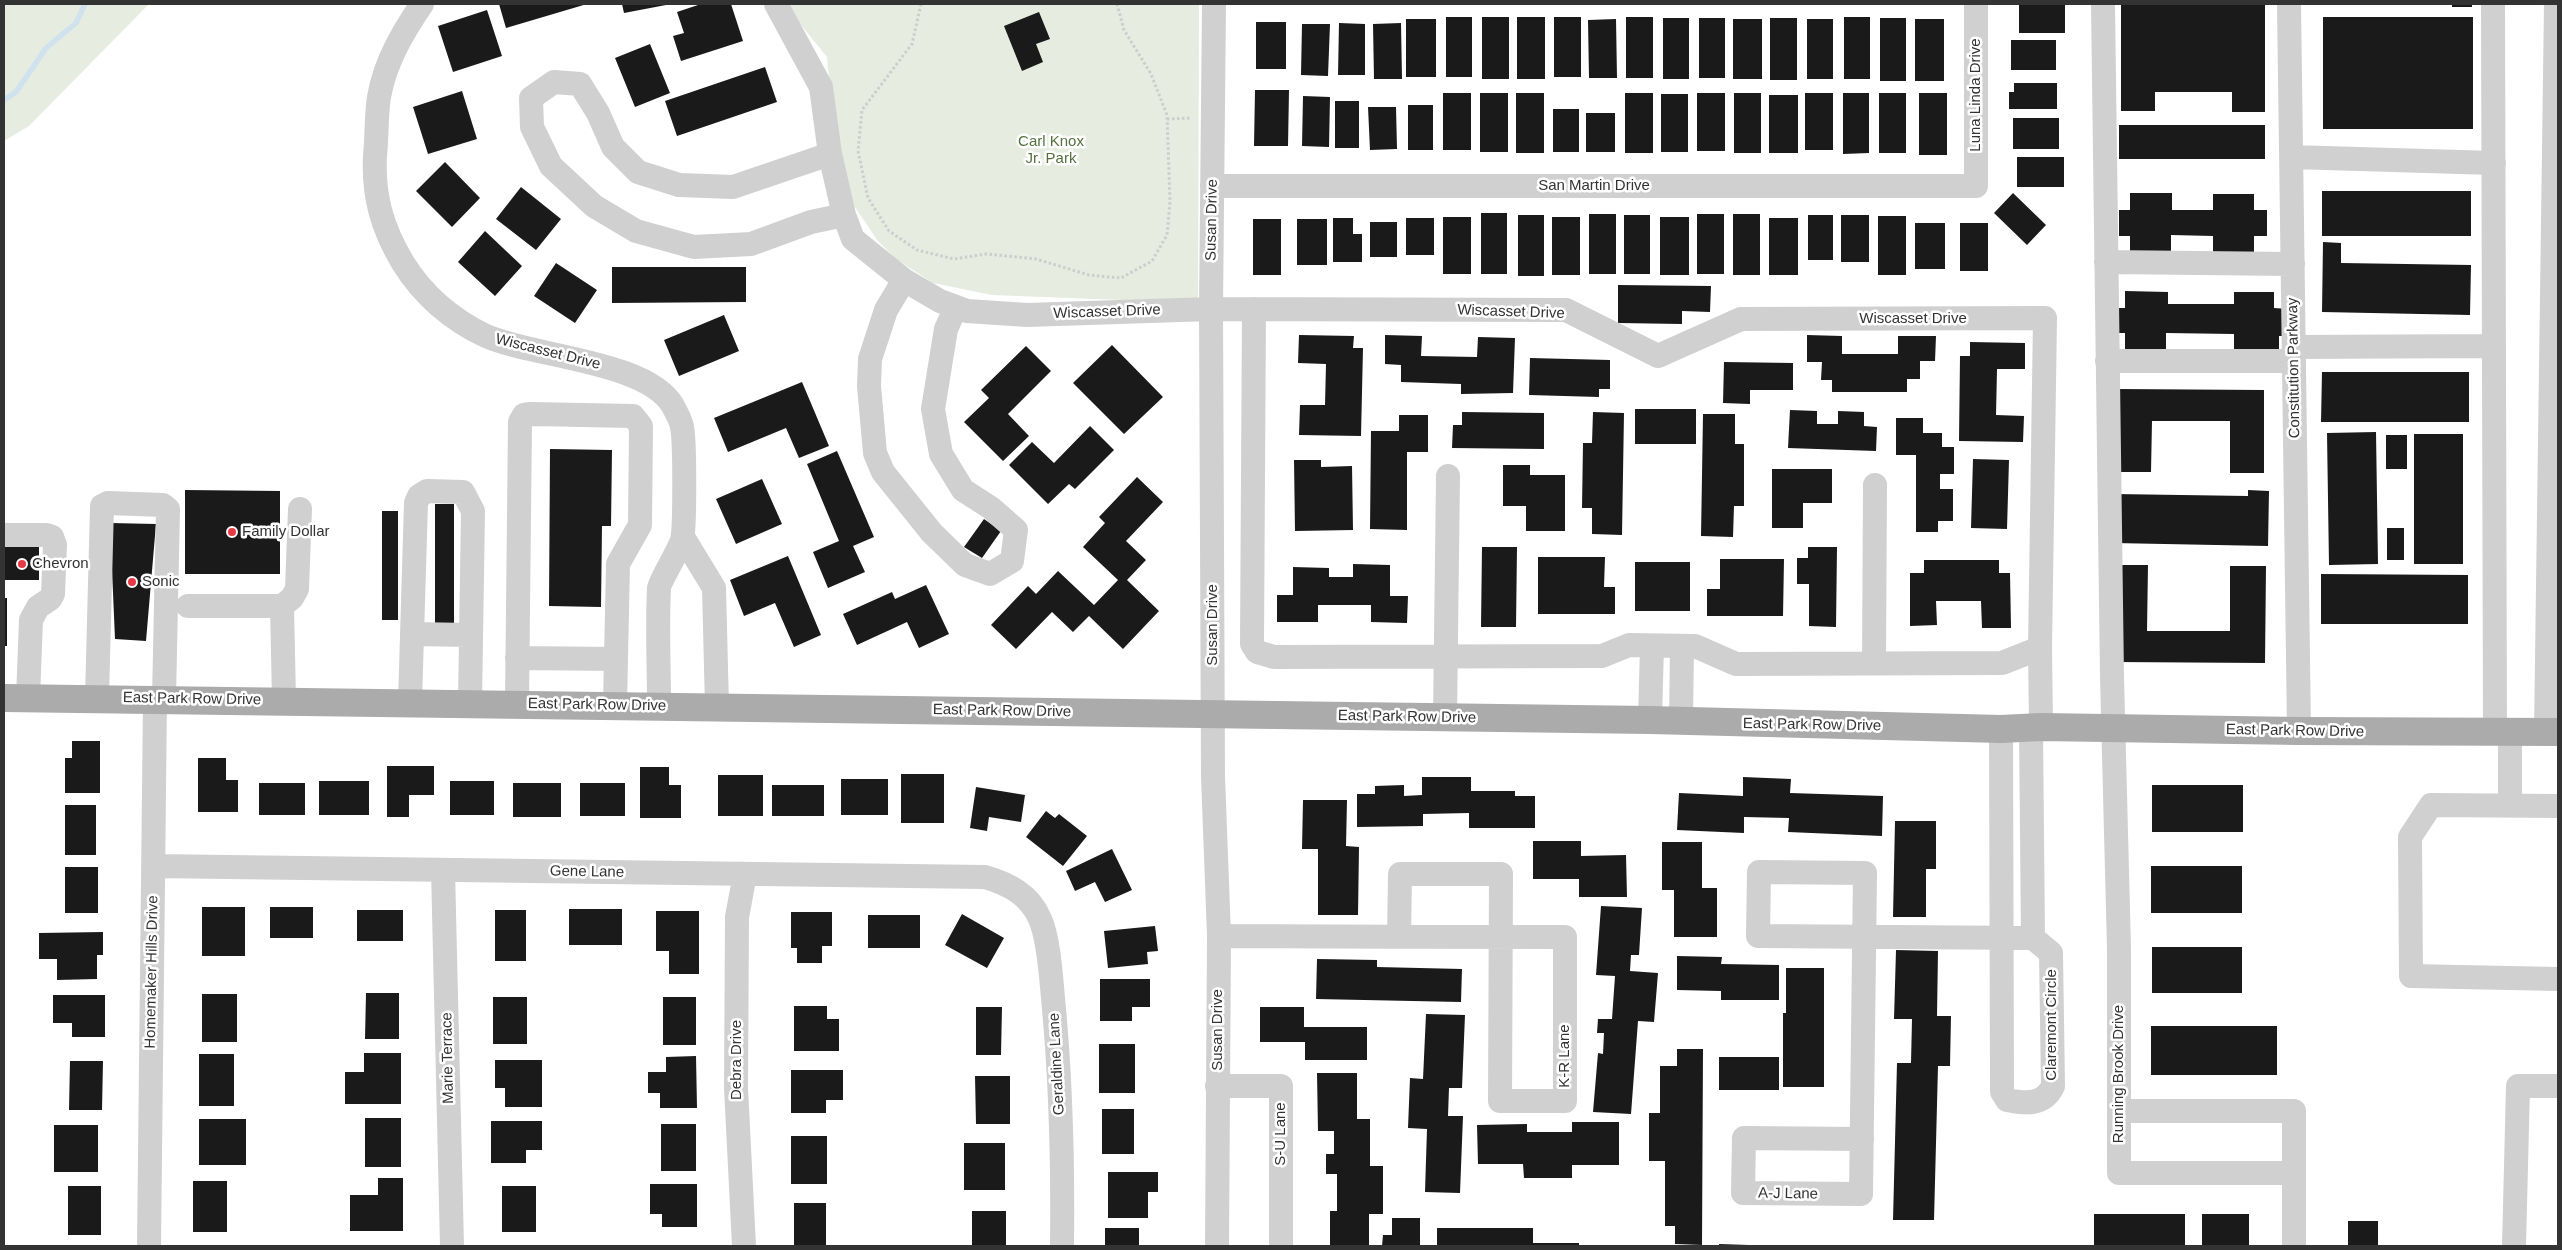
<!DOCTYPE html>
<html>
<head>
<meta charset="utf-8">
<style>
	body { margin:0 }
	#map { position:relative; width:2562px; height:1250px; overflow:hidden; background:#fff; font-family:Arial,sans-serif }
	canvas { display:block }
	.frame { position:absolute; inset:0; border:5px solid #333; pointer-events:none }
</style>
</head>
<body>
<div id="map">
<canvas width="2562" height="1250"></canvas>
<div class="frame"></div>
</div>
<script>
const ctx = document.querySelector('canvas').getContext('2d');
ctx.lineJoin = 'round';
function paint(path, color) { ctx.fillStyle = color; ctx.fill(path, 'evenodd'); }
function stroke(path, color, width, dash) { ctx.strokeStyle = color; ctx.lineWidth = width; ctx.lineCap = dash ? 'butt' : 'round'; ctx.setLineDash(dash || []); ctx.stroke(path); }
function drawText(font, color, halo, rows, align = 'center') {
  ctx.font = font + ' Arial,sans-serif'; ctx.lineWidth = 5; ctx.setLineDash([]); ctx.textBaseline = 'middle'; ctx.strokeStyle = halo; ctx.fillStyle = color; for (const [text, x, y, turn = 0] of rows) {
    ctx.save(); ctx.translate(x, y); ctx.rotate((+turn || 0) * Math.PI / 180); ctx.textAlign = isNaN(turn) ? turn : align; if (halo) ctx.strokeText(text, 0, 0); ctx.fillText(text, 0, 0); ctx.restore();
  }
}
paint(new Path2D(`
	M4 4H149L29 126 4 141Z
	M784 4H1199L1198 298 1147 301 992 295 933 283 896 259 878 241 840 185 827 57Z`), '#e6ecdf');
stroke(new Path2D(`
	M4 100 16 92 46 48 76 23 85 4`), '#cfe2ee', 5.5);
paint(new Path2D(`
	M499 4H587L506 28Z
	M622 4H666V5L624 13Z
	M701 4H731L743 41 681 61 673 36 684 33 677 12Z
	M2019 4H2065V33H2019Z
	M2121 4H2265V112H2232V92H2155V111H2121Z
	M2452 4H2472V7H2452Z
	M487 10 502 56 453 72 438 26Z
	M1039 12 1050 39 1036 44 1043 62 1022 71 1004 26Z
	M1446 17H1472V77H1446Z
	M1482 17H1509V79H1482Z
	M1517 17H1545V79H1517Z
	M1554 17H1581V77H1554Z
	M1626 17H1653V78H1626Z
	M1844 17H1870V79H1844Z
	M2323 17H2473V129H2323Z
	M1663 18H1689V79H1663Z
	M1699 18H1725V78H1699Z
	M1770 18H1797V80H1770Z
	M1880 18H1906V81H1880Z
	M1406 19H1436V77H1406Z
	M1616 19 1617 78H1589L1588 20Z
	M1733 19H1762V79H1733Z
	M1807 19H1833V79H1807Z
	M1915 19H1944V81H1915Z
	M1256 22H1286V69H1256Z
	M1339 23 1365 24V75H1338Z
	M1401 23 1402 79H1374L1373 24Z
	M1302 24H1330L1328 76 1301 75Z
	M2011 40H2056V70H2011Z
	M650 44 670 93 635 107 615 58Z
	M765 67 777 102 677 136 665 101Z
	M2014 83H2057V109H2009V92H2014Z
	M1255 90H1289L1288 146H1254Z
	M462 91 477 139 428 154 413 107Z
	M1443 93H1471V150H1443Z
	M1480 93H1508V152H1480Z
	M1516 93H1544V153H1516Z
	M1625 93H1653V153H1625Z
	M1697 93H1725V151H1697Z
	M1734 93H1761V153H1734Z
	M1805 93H1833V150H1805Z
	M1843 93H1869V153L1843 154Z
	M1879 93H1906V153H1879Z
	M1919 93H1947V155H1919Z
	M1661 94H1688V152H1661Z
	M1769 95H1798V153H1769Z
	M1303 96 1330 97 1329 147 1302 146Z
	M1335 101H1359V148H1335Z
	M1408 105H1433V150H1408Z
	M1368 107H1396L1397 149 1370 150Z
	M1553 109H1579V152H1553Z
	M1586 113H1615V152H1586Z
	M2013 118H2059V149H2013Z
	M2119 125H2265V159H2119Z
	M2017 157H2064V187H2017Z
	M445 162 480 198 452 227 416 191Z
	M521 187 561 219 536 250 496 219Z
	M2322 191H2471V236H2322Z
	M2013 193 2046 225 2027 245 1994 213Z
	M2130 193H2172V210H2213V194H2254V210H2267V236H2254V253L2213 252V236L2171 235V253H2130V236H2119V210H2130Z
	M1481 213H1507V274H1481Z
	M1589 214H1616V274H1589Z
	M1697 214H1724V274H1697Z
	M1733 214H1760V275H1733Z
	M1518 215H1544V276H1518Z
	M1624 215H1650V274H1624Z
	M1808 215H1833V260H1808Z
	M1841 215H1869V262H1841Z
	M1878 216H1906V275H1878Z
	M1443 217H1471V274H1443Z
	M1552 217H1580V275H1552Z
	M1660 217H1689V275H1660Z
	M1333 218H1353V234H1362V262H1333Z
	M1406 218H1434V255H1406Z
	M1769 218H1798V275H1769Z
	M1253 219H1281V275H1253Z
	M1297 219H1327V265H1297Z
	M1370 222H1397V257H1370Z
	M1915 223H1945V269H1915Z
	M1960 223H1988V271H1960Z
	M485 231 522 266 495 296 458 262Z
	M2323 242 2341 243V263L2471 265 2470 315 2322 312Z
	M556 263 597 290 575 323 534 296Z
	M612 267H746V302L612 303Z
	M1618 285 1711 286 1710 312 1682 311V324L1618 323Z
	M2125 291 2168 292V304H2234V292H2274V308L2288 309V336H2279V352L2234 351V334L2166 333V350L2125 349V333H2113V308H2125Z
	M724 315 739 351 679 376 664 340Z
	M1299 335 1354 336 1353 348H1363L1361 436 1299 435 1300 405H1325L1326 364 1298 363Z
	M1385 335 1422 336 1421 356 1477 357 1478 337 1515 338 1513 393 1461 394V384L1401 382V365L1385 364Z
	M1807 335 1842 336V354H1898V336H1936L1935 361H1920V379H1907V392H1832V380H1821L1822 362H1807Z
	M1970 342 2025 343V369H1997L1996 415 2024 416 2023 442 1959 441 1960 356H1970Z
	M1112 345 1163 397 1124 434 1073 383Z
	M1026 346 1051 371 1008 414 1029 436 1003 461 964 422 989 398 981 390Z
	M1530 358 1610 360V389H1599V397L1529 395Z
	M1724 362 1793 363V390H1750V404L1723 403Z
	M2322 372H2469V422H2321Z
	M802 382 829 446 799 458 786 428 728 452 714 418Z
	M2117 389 2264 390V473H2230V421H2152L2151 472H2117Z
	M1635 409H1696V444H1635Z
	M1790 410 1817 411V424H1838V411L1864 412V426L1877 427 1876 451 1788 448Z
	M1462 412 1544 413V449L1452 448 1453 425H1462Z
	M1593 412 1624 413 1622 535 1592 534V508H1582L1583 443H1592Z
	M1703 414H1735V444H1744V506H1734L1733 537 1701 536Z
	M1399 415H1428V452H1407V530L1370 529 1371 431H1399Z
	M1896 418H1923V433H1942V447H1954V474H1940V489H1953V521H1938V532H1916V455H1896Z
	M1090 426 1114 450 1075 489 1069 484 1048 504 1009 465 1032 442 1054 463Z
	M2376 432 2378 564 2329 565 2327 433Z
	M2414 434H2463V564H2414Z
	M2386 435H2407V469H2386Z
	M550 449 612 450 611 526H602L601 607 549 606Z
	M837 451 874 537 853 546 865 572 828 588 813 552 839 541 807 464Z
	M1973 459 2009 460 2007 529 1971 528Z
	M1294 460H1321V467L1352 466 1353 530 1295 531Z
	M1503 465H1530V475H1565V531H1526V506H1503Z
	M1772 469H1832V503H1803V528H1772Z
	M1137 477 1163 502 1126 541 1146 560 1127 580 1159 611 1123 649 1089 616 1073 632 1052 612 1016 649 991 625 1028 586 1036 594 1058 571 1094 605 1118 580 1083 547 1105 523 1099 517Z
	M762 479 782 524 736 544 716 499Z
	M185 490 280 491V574H185Z
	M2248 490 2269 491 2268 546 2113 543 2114 494 2248 496Z
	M435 504H454V631H435Z
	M382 511H398V620H382Z
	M984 519 1001 531 982 558 964 547Z
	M110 523 156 524 146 641 115 639Z
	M2387 528H2404V560H2387Z
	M4 547H39V580H4Z
	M1482 547H1517L1516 627H1481Z
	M1808 547H1837L1836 627 1809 626V584H1797V558H1808Z
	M788 556 821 635 794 647 775 603 744 616 730 580Z
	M1538 557H1605L1604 587H1615V614H1538Z
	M1720 559H1784L1783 616H1707V589H1720Z
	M1924 560H1999V573H2010L2011 628H1982L1981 601H1936L1937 625 1910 626V573H1924Z
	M1635 562H1690V611H1635Z
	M1353 564 1390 565V596H1408L1407 623 1371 622V605H1318V622H1277V595H1293V567L1329 568V577H1353Z
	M2115 565H2148L2147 631H2230V566H2266L2265 663 2114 662Z
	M2321 574 2468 575V624H2321Z
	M926 585 949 634 919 648 907 622 857 645 843 614 892 592 895 599Z
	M4 598H7V646H4Z
	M72 741H100V793H65V758H72Z
	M198 758H226V780H238V812H198Z
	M387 766H434V795H409V817H387Z
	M640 767H669V785H681V818H640Z
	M901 774H944V823H901Z
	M718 775H763V816H718Z
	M1422 777H1471V791H1515V796H1535V828H1469V813L1423 814V826L1357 827V794H1375V786L1404 785V796L1422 795Z
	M1743 777 1791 779 1790 793 1883 796 1882 836 1788 832 1789 818 1744 817V833L1677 830 1679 793 1743 796Z
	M841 779H888V815H841Z
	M319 781H369V815H319Z
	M450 781H494V815H450Z
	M259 783H305V815H259Z
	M513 783H561V817H513Z
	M580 783H625V816H580Z
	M772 785H824V816H772Z
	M2152 785H2243V832H2152Z
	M976 787 1025 795 1021 822 989 817 987 831 970 828Z
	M1303 800H1347L1346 846 1359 847 1358 915H1318V849H1302Z
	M65 805H96V855H65Z
	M1046 811 1055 818 1059 814 1087 836 1063 866 1026 837Z
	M1895 821H1936V869H1926V917H1893Z
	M1533 841H1581V856L1626 855 1627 897H1579V879H1533Z
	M1662 842H1702V888H1717V937H1674V890H1662Z
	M1112 849 1132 890 1105 902 1095 882 1075 891 1066 871Z
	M2151 866H2242V913H2151Z
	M65 867H98V913H65Z
	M1601 906 1642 908 1639 955H1631L1630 971 1658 973 1654 1022 1638 1021 1631 1114 1593 1112 1598 1053 1603 1054 1604 1033H1597L1598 1019H1612L1615 976 1596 975Z
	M202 907H245V956H202Z
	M270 907H313V938H270Z
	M569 909H622V945H569Z
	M357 910H403V941H357Z
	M495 910H526V961H495Z
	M656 911H699V974H669V951H656Z
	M791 912H832V946H822V963H797V948H791Z
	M962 914 1004 938 987 968 945 945Z
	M868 915H920V948H868Z
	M1155 926 1158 951 1147 952 1148 964 1108 968 1104 931Z
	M103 932V955H97V979L57 980V959H39V933Z
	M2152 947H2242V993H2152Z
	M1896 950 1938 951 1937 1016H1951L1950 1066H1938L1934 1220H1893L1897 1063H1911L1912 1019H1894Z
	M1677 956 1722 957 1721 964 1779 965V1000H1721V991L1677 990Z
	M1317 959 1377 960V967L1462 969 1461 1002 1316 999Z
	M1786 968H1824V1087H1783V1013H1786Z
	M1100 979H1150V1007H1132V1021H1100Z
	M366 993H399V1039H365Z
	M202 994H237V1042H202Z
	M53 995H105V1037H72V1023H53Z
	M493 997H527V1044H493Z
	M663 997H696V1045H663Z
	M794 1006H827V1019H839V1051H794Z
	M976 1007H1002L1001 1055H976Z
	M1260 1007H1304V1027H1367V1060H1305V1042H1260Z
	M1426 1014 1465 1015 1462 1088H1449L1448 1116H1463L1460 1193 1425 1192 1427 1129 1408 1128 1410 1078 1423 1079Z
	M2151 1026H2277V1075H2151Z
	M1099 1044H1135V1093H1099Z
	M1677 1049H1703L1702 1245 1675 1244V1226H1665V1161H1649V1113H1660V1066H1677Z
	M364 1053H401V1104H345V1072H364Z
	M199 1054H234V1106H199Z
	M696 1056 697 1108H660V1093H648V1072H666V1057Z
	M1719 1057H1779V1090H1719Z
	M495 1060H542V1107H505V1088H495Z
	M70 1061H103L102 1110H69Z
	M791 1070H843V1100H826V1113H791Z
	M1317 1073H1357V1119H1370V1166H1383V1214H1369V1246H1330V1211H1337V1174H1326V1154H1334V1131H1318Z
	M975 1076H1010V1124H976Z
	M1102 1109H1134V1154H1102Z
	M365 1118H401V1167H365Z
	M199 1119H246V1165H199Z
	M491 1121H542V1150H526V1163H491Z
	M1572 1122H1619V1165H1572V1178H1524L1523 1164H1478L1477 1125 1527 1124V1132H1572Z
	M661 1124H696V1171H661Z
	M54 1125H98V1172H54Z
	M791 1136H827V1184H791Z
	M964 1143H1005V1190H964Z
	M1108 1172H1158V1192H1148V1218H1108Z
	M378 1178H403V1231H350V1195H378Z
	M193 1181H227V1232H193Z
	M650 1184H697V1227H662V1214H650Z
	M68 1186H101V1235H68Z
	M502 1186H536V1232H502Z
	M794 1203H826V1246H794Z
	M972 1211H1006V1246H972Z
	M2094 1214H2185V1246H2094Z
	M2202 1214H2249V1246H2202Z
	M1392 1218H1420V1246H1382L1383 1235H1392Z
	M2348 1221H2378V1246H2348Z
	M1105 1228H1139V1246H1105Z
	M1437 1228H1533V1243H1579V1246H1437Z
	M1719 1244 1749 1245V1246H1719Z`), '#1a1a1a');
stroke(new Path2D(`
	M921 4 912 44 862 110 858 151 868 198 889 231 917 250 954 259 986 254 1036 259 1089 275 1121 278 1152 261 1167 235 1170 202 1167 115 1151 74 1124 30 1117 4
	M1167 119 1191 118`), '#cdcdcd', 3, [2.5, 2.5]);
stroke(new Path2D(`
	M422 4C403 32 385 62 379 97 376 116 377 137 375 156 373 196 382 228 403 263 423 295 452 320 486 336 534 357 647 361 673 406 676 412 681 420 682 427 685 440 685 529 682 540 678 552 660 581 659 588 657 627 659 667 659 706
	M776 4 821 87 830 154 844 215 853 239 904 280 940 301 967 311 1027 315 1211 309 1566 310 1658 356 1741 319 2045 318 2040 648 2041 727
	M1214 4 1211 309 1213 776 1219 936 1217 1246
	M2103 4 2112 677 2119 949V1173H2294V1246
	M2289 4 2299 731
	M2493 4 2495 732
	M830 154 733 187 679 185 638 172 613 147 598 113 580 84 554 82 531 98 532 127 551 166 594 206 636 231 694 247 751 244 811 222 844 215
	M2291 157 2494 163
	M1212 186H1976V4
	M2106 262 2293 264
	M904 280 886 310 870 359 869 386 875 453 883 472 932 533 965 565 990 574 1012 561 1016 530 991 508 963 490 941 454 933 409 946 329 956 307
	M1254 309 1252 644 1257 652 1274 657 1602 656 1629 645 1695 646 1736 664 2002 663 2040 648
	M2294 347 2494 346
	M2107 361H2294
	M4 535H46L52 537 55 545 53 594 50 599 38 607 31 620 28 698
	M683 537 714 588 717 707
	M188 606H282
	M412 634 471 635
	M517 658 616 659
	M1874 663 1875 485
	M97 698 102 506 108 503 163 505 168 509 164 699
	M284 700 282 606 292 598 297 589 300 509
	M410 702 416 503 419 496 427 491 463 492 473 511 470 703
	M517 704 520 422 524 415 531 414 633 416 641 426 640 525 618 564 615 705
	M1445 718 1448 476
	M1650 720 1652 646
	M1681 721 1682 646
	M2031 728 2033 938
	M2510 732V805
	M2546 732 2556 4
	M2558 806 2431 805 2410 837 2411 976 2558 979
	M153 866 985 877C1009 884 1030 895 1040 919 1049 939 1051 977 1053 998 1061 1081 1063 1163 1062 1246
	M443 870 452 1246
	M1219 936C1334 937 1450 937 1565 937V1101H1500L1501 874H1400L1399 937
	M1217 1086H1281V1246
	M2119 1111H2294V1173
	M1862 1139 1744 1138 1743 1193 1861 1194C1862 1087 1863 980 1865 873L1759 872 1758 936 2033 938 2051 953 2053 1086C2044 1105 2026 1104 2007 1100L2002 1092 2001 729
	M149 1246 155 699
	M744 1246 736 1088 737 917 745 874
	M2514 1246 2518 1086H2558`), '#d0d0d0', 24);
stroke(new Path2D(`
	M4 698 1650 720 2001 729 2041 727 2299 731 2558 732`), '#ababab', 28);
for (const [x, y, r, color] of [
	[232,532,5,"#e63946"],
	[22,564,5,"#e63946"],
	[132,582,5,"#e63946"]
]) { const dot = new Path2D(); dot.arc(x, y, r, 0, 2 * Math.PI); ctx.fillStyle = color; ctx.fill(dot); stroke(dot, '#fff', 2); }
drawText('15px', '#333', '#fff', [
	["Luna Linda Drive",1976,95,-90],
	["San Martin Drive",1594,186],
	["Susan Drive",1212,220,-89],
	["Wiscasset Drive",1107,312,-2],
	["Wiscasset Drive",1511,312,2],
	["Wiscasset Drive",1913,319],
	["Wiscasset Drive",548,352,14],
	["Constitution Parkway",2294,368,-91],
	["Susan Drive",1213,625,-90],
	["East Park Row Drive",192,699,1],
	["East Park Row Drive",597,705,1],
	["East Park Row Drive",1002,711,1],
	["East Park Row Drive",1407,717,1],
	["East Park Row Drive",1812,725,1],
	["East Park Row Drive",2295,731,1],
	["Gene Lane",587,872,1],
	["Homemaker Hills Drive",152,972,-89],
	["Claremont Circle",2052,1025,-90],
	["Susan Drive",1218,1030,-90],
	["K-R Lane",1565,1056,-90],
	["Marie Terrace",448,1058,-91],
	["Debra Drive",737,1060,-90],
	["Geraldine Lane",1057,1064,-93],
	["Running Brook Drive",2119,1074,-90],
	["S-U Lane",1281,1134,-90],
	["A-J Lane",1788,1194,1]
]);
drawText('15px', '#56703f', '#fff', [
	["Carl Knox",1051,142],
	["Jr. Park",1051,159]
]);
drawText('15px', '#333', '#fff', [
	["Family Dollar",242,532],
	["Chevron",32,564],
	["Sonic",142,582]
], 'left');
</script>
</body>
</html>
